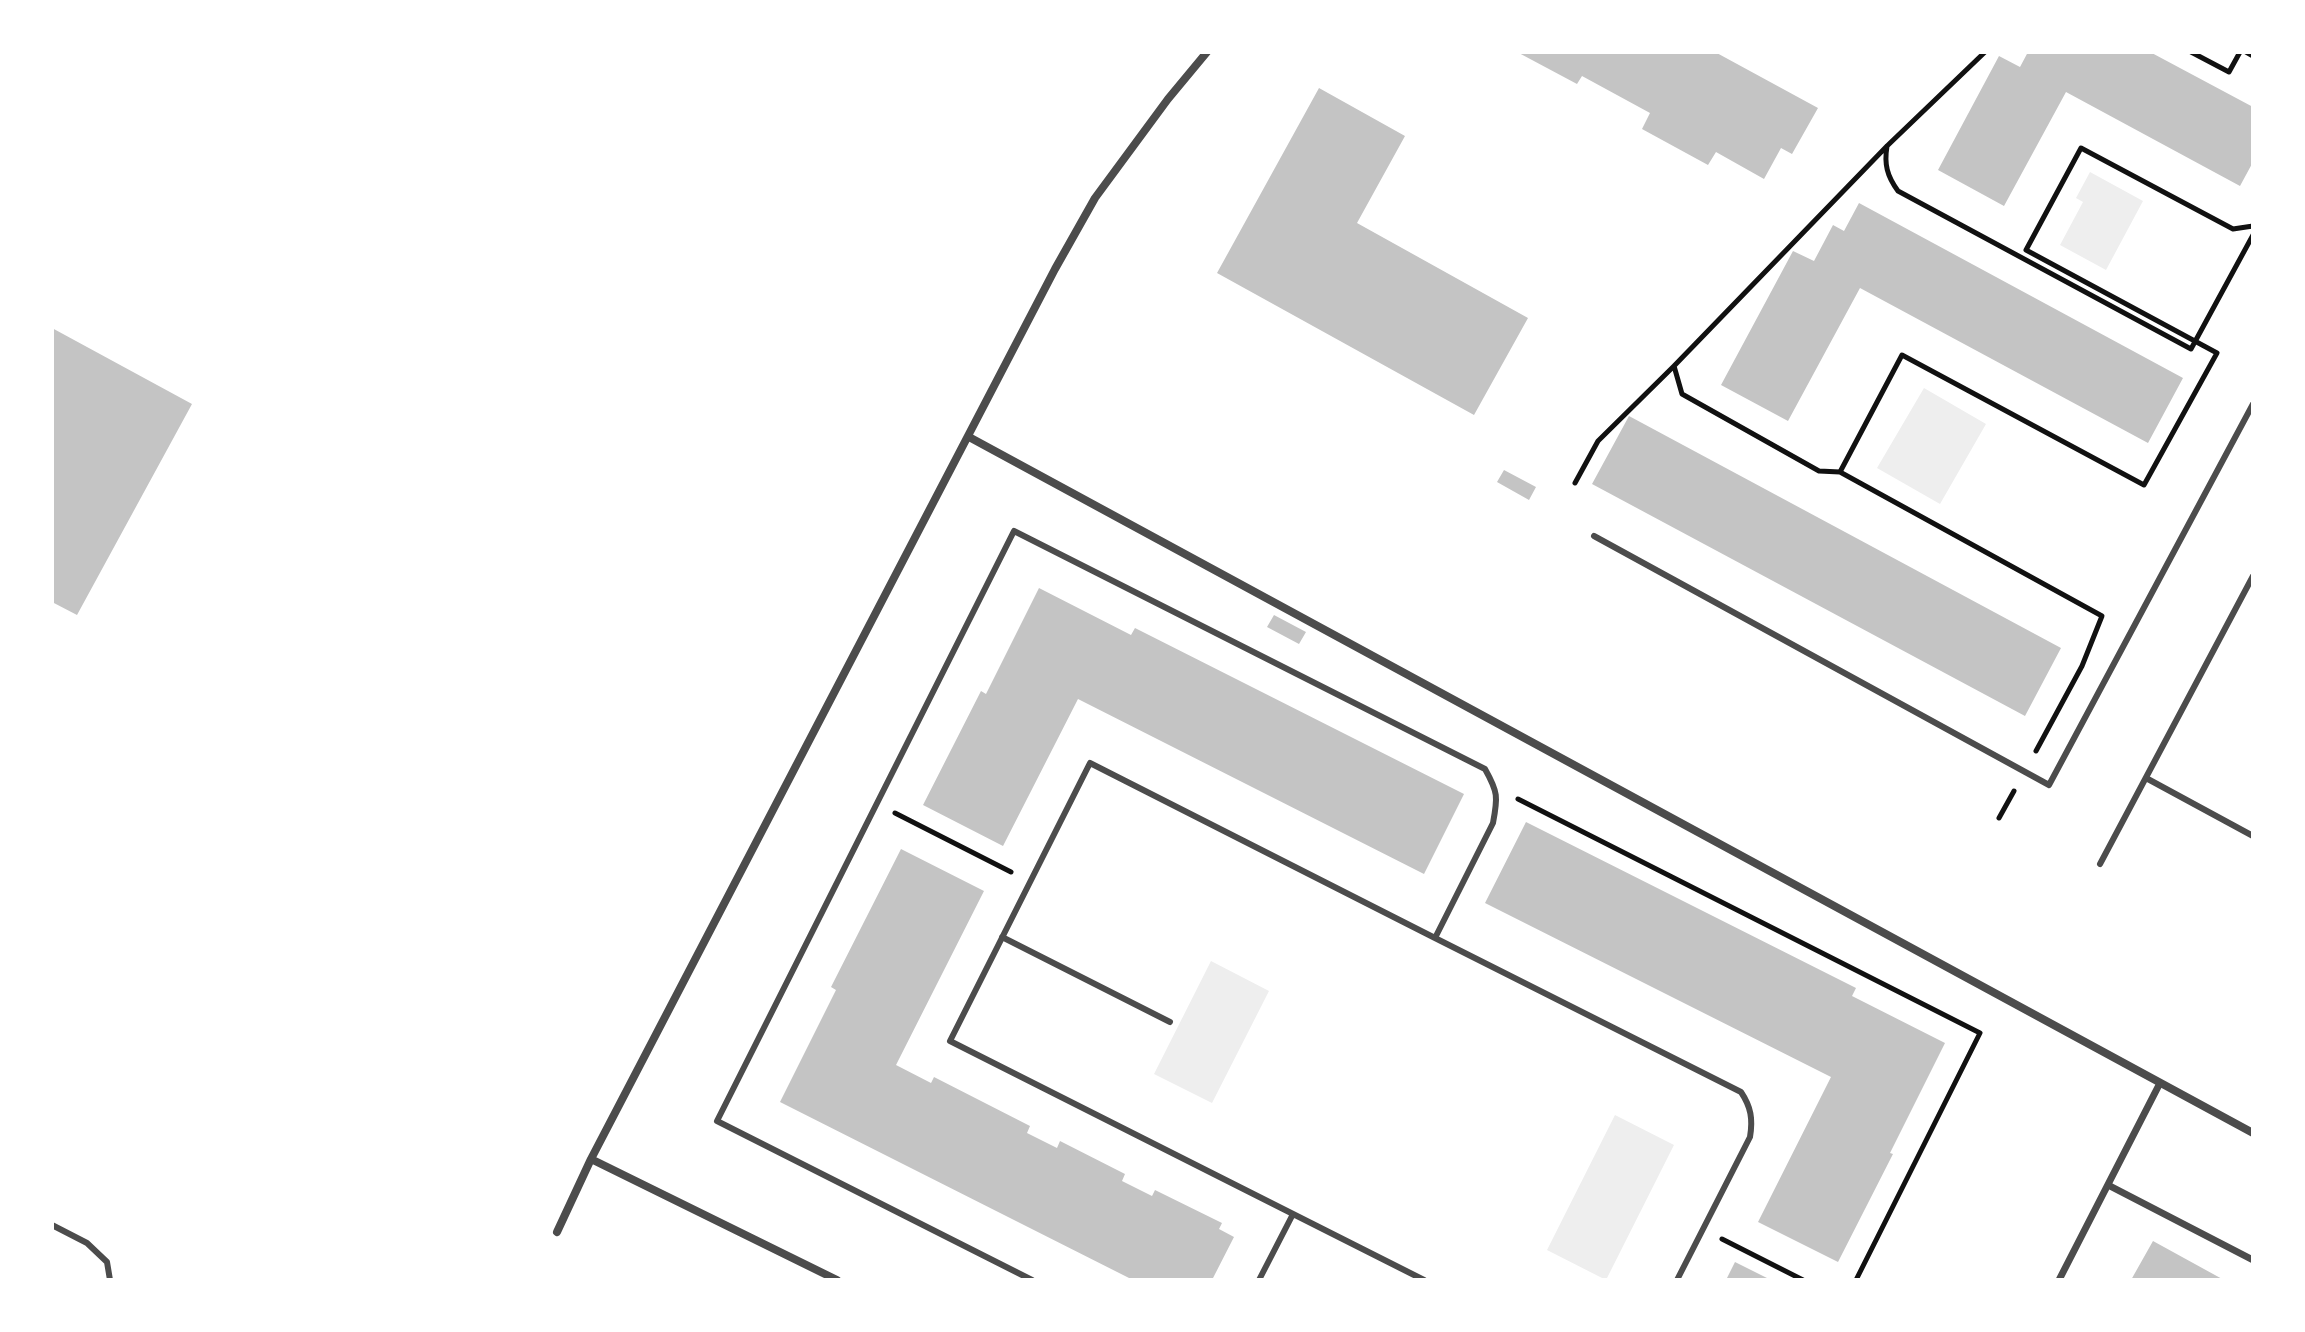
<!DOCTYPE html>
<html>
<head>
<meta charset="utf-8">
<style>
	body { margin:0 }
	#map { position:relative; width:2305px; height:1332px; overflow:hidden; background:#fff; font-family:Lora,serif }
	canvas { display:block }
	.frame { position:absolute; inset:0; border:54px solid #fff; pointer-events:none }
</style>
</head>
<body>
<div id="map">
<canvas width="2305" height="1332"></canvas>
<div class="frame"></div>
</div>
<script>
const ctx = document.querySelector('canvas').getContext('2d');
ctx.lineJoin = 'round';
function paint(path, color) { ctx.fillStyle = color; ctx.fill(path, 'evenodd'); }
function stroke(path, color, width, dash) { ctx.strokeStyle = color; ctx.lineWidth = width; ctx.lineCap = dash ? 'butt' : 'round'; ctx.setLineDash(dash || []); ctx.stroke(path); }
paint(new Path2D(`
	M2090 172 2143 201 2106 270 2060 245 2083 202 2076 198Z
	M1924 388 1986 424 1940 504 1877 468Z
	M1211 961 1269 991 1212 1103 1154 1074Z
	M1615 1115 1674 1145 1606 1280 1547 1250Z`), '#eee');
paint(new Path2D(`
	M1517 52H1715L1818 108 1792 154 1781 148 1764 179 1716 152 1708 165 1642 129 1650 113 1582 76 1577 84Z
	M2028 52H2150L2253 107V162L2240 186 2066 92 2004 206 1938 170 1999 56 2020 67Z
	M1319 88 1405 136 1357 223 1528 318 1474 415 1217 273Z
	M1859 203 2183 378 2148 443 1860 288 1788 421 1721 385 1793 251 1814 261 1833 225 1844 231Z
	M52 328 192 404 77 615 52 602Z
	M1629 416 2061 648 2025 716 1592 484Z
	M1504 470 1536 487 1529 500 1497 482Z
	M1039 588 1131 635 1135 628 1464 794 1424 874 1078 699 1003 846 923 805 981 691 986 694Z
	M1274 615 1306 632 1299 644 1267 627Z
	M1526 822 1856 988 1852 996 1945 1043 1890 1153 1893 1154 1838 1262 1758 1222 1831 1077 1485 903Z
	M901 849 984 891 896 1065 931 1083 934 1077 1030 1126 1027 1133 1057 1148 1060 1141 1125 1174 1122 1181 1152 1196 1155 1190 1222 1223 1219 1229 1234 1237 1212 1280H1133L780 1102 836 990 831 987Z
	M2153 1241 2224 1280H2131Z
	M1735 1262 1771 1280H1726Z`), '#c4c4c4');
stroke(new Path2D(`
	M2191 52 2229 72 2240 52
	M2246 52 2253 56
	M1887 146C1884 164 1887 176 1898 191L2191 349 2253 235
	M1674 366 1887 146 1985 52
	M1575 483 1598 441 1674 366 1682 394 1819 471 1840 472
	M2036 751 2082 666 2102 616 1840 472 1902 355 2144 485 2217 353 2026 250 2081 148 2233 229 2253 226
	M1518 799 1980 1033 1856 1280
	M895 813 1011 872
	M1999 818 2014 791
	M1722 1239 1803 1280`), '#111', 5);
stroke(new Path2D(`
	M1594 536 2049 785 2253 404
	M2146 778 2253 836
	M2100 864 2253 576
	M1002 937 1170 1022
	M1435 938 1741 1092C1751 1107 1753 1119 1750 1137L1677 1280
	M52 1225 87 1243 107 1262 110 1280
	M1032 1280 717 1121 1014 531 1485 769C1498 792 1498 797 1493 823L1435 938 1090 763 950 1041 1424 1280
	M1259 1280 1293 1214`), '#4c4c4c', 6);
stroke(new Path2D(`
	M2108 1185 2253 1260
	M2059 1280 2160 1083`), '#4c4c4c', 7);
stroke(new Path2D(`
	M969 437 2253 1133
	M591 1159 837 1280
	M557 1232 591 1159 1055 269 1095 198 1168 99 1207 52`), '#4c4c4c', 8);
</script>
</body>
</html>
